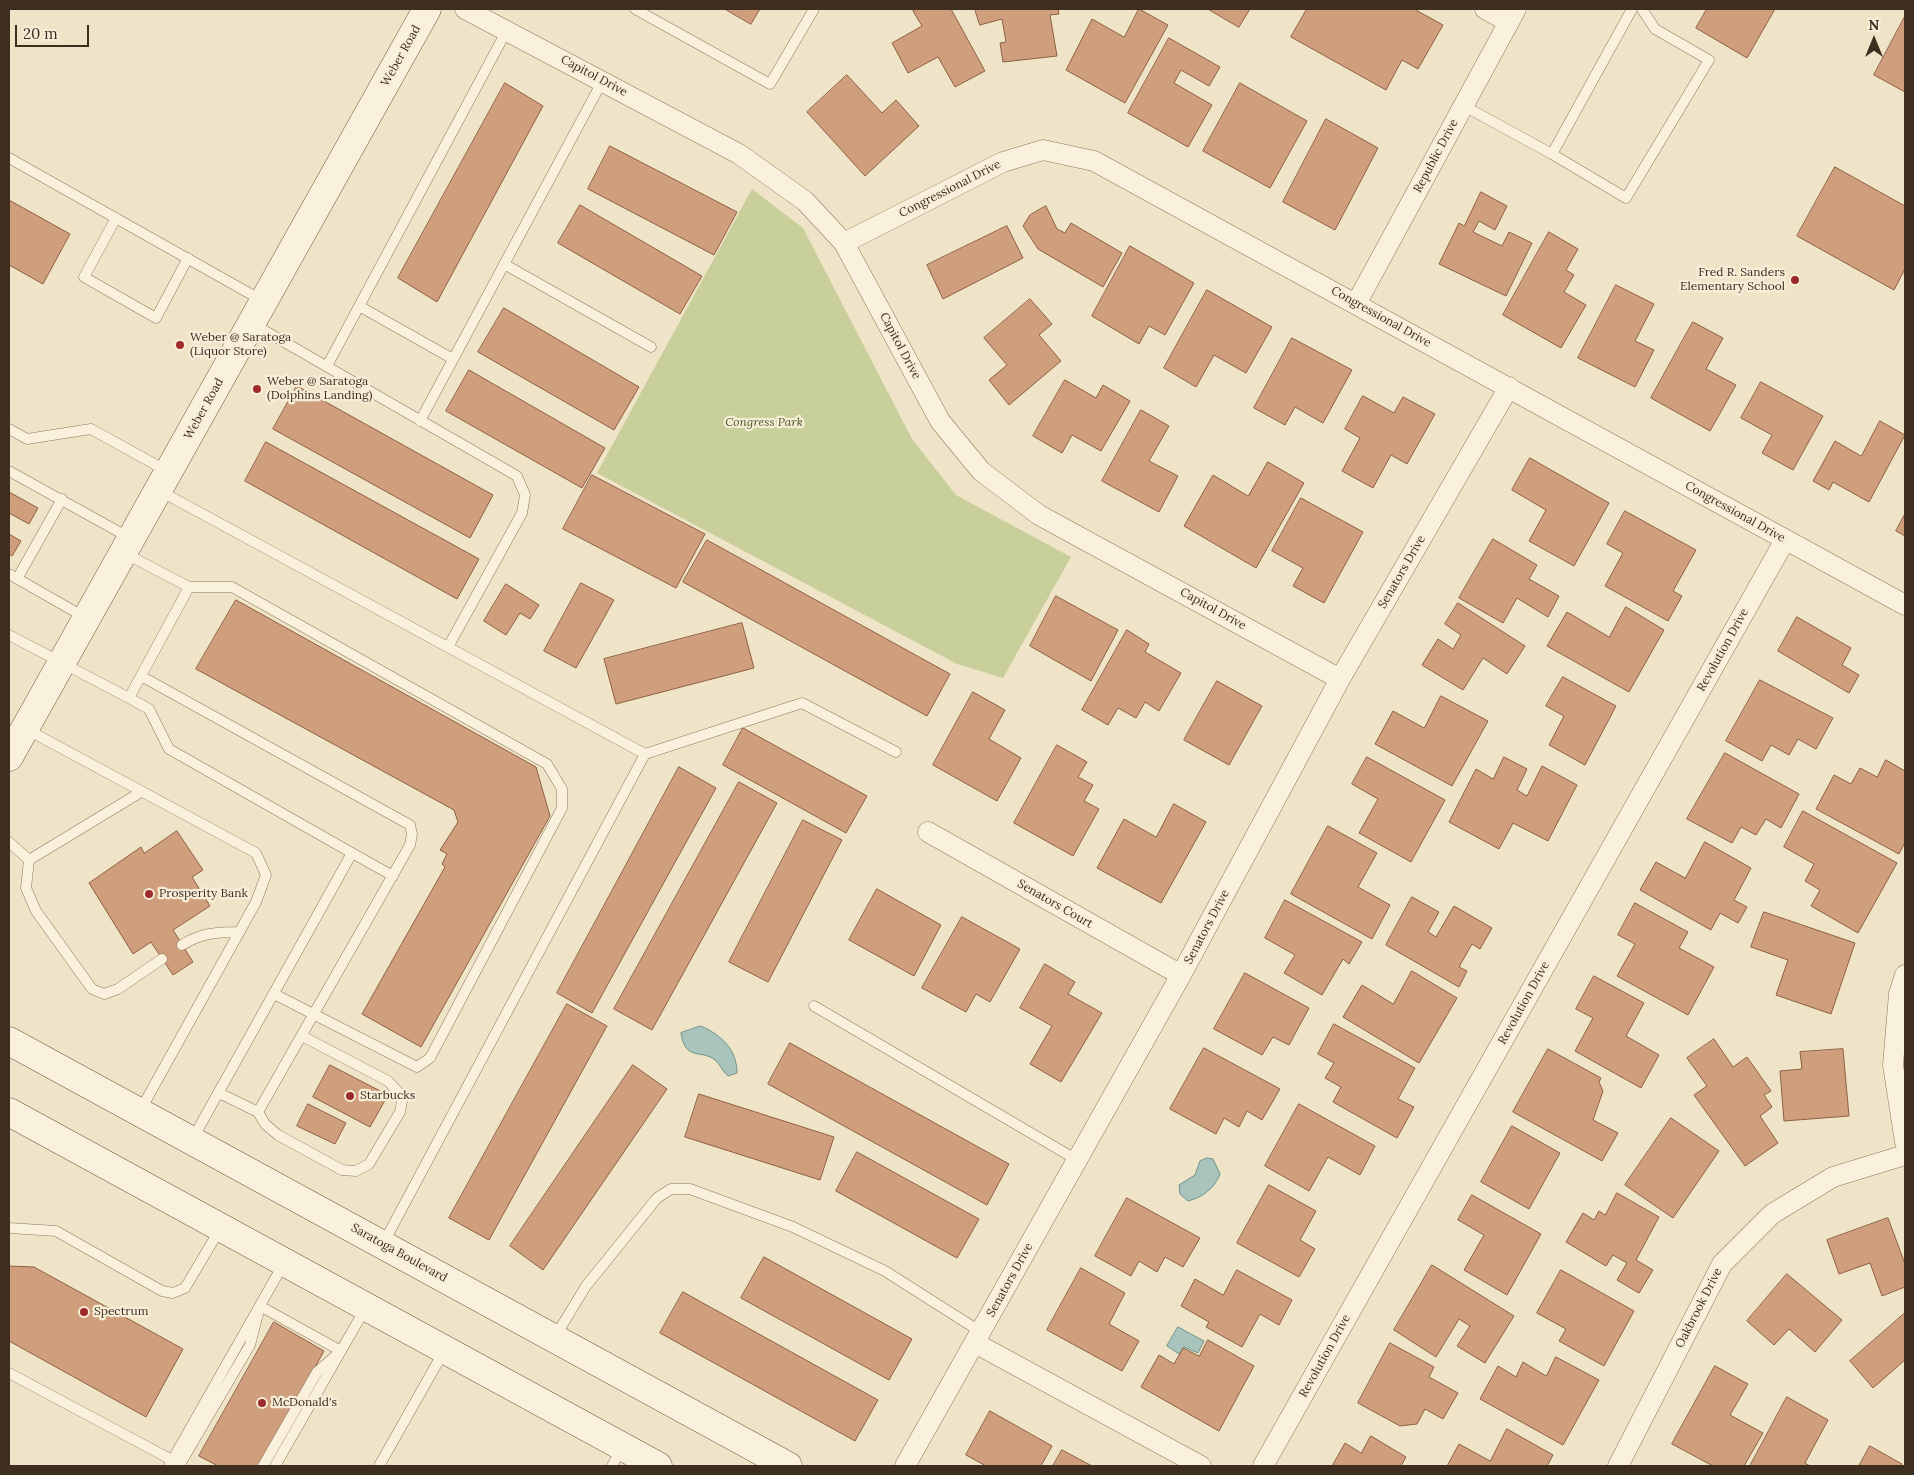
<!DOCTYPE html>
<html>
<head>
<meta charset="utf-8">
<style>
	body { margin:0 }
	#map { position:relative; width:1914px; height:1475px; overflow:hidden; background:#f0e4c8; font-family:Lora,serif }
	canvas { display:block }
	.frame { position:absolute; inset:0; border:10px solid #3d2e20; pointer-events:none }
	.north { position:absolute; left:1849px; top:15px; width:50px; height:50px; -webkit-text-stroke:4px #f7eed8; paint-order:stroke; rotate:0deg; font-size:14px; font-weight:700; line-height:20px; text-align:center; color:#3d2e20 }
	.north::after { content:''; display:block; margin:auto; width:18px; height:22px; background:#3d2e20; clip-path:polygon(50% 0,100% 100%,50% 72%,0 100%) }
	.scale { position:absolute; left:15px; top:25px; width:74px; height:22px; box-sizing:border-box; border:2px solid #3d2e20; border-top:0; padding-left:6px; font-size:15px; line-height:18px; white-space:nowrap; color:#3d2e20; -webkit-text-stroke:4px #f7eed8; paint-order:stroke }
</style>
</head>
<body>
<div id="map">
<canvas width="1914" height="1475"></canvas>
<div class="frame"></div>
<div class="north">N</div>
<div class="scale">20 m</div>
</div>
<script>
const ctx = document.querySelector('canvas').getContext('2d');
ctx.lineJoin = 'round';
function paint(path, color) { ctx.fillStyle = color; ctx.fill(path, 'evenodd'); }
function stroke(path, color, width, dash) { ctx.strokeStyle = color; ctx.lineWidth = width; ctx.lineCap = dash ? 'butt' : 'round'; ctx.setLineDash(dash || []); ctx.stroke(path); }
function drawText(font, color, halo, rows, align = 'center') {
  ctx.font = font + ' Lora,serif'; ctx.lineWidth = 4.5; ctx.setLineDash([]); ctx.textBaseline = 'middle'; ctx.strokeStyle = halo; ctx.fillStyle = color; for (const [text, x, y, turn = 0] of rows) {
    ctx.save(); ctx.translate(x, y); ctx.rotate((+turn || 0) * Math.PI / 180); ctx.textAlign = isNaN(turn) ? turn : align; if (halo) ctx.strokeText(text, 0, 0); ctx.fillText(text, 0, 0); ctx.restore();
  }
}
paint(new Path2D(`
	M752 189 803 228 912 439 956 495 1071 557 1003 678 957 664 597 473Z`), '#c9cf9b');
const water = new Path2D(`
	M701 1026C721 1035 737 1049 737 1073L728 1076C722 1071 720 1064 715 1060 702 1049 685 1062 681 1033Z
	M1207 1158 1213 1159 1220 1174C1214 1189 1203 1197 1188 1201L1180 1194 1179 1185 1195 1175 1200 1161Z
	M1178 1327 1204 1341 1198 1353 1184 1347 1179 1354 1167 1346Z`);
paint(water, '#a9c4bc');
stroke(water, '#6f938a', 1);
const building = new Path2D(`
	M725 9H760L751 24Z
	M918 9H951L985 71 955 87 938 57 908 73 892 43 922 26 913 11Z
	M975 9H1058L1059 14 1050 15 1057 56 1003 62 1000 43 1006 42 1002 19 980 25Z
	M1139 9 1168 25 1125 103 1066 70 1092 19 1124 37Z
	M1208 9H1250L1239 27Z
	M1307 9H1414L1443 25 1418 69 1402 60 1386 90 1291 37Z
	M1707 9H1775L1747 58 1696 28Z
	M1905 16V92L1874 75Z
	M1169 38 1220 67 1209 86 1181 70 1174 83 1212 105 1188 147 1128 113Z
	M847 75 882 113 896 100 919 126 865 176 807 112Z
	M505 83 543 106 437 302 398 278Z
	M1240 83 1307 121 1270 188 1203 151Z
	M1326 119 1378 148 1335 230 1283 202Z
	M610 146 737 212 714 255 588 189Z
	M1835 167 1905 206V269L1894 290 1797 236Z
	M1481 192 1507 206 1495 230 1479 221 1473 232 1502 246 1509 232 1532 243 1506 296 1439 264 1459 223 1464 226Z
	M9 200 70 234 43 284 9 265Z
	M580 205 702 276 680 314 558 243Z
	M1046 206 1057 229 1065 233 1071 223 1122 253 1103 287 1038 249 1023 226 1030 215Z
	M1007 226 1023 258 943 299 927 265Z
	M1549 232 1578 249 1566 270 1574 275 1564 292 1586 305 1561 348 1503 315Z
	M1130 246 1194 283 1165 335 1149 326 1139 344 1092 316Z
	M1616 285 1654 304 1635 341 1654 350 1635 387 1578 358Z
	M1207 290 1272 327 1246 373 1214 355 1196 387 1164 368Z
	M1030 299 1052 324 1039 335 1061 361 1009 405 989 380 1007 365 984 338Z
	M504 308 639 387 614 430 478 352Z
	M1693 322 1723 338 1706 369 1736 385 1710 431 1651 398Z
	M1292 338 1352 370 1323 423 1295 407 1285 425 1254 408Z
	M469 370 605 448 582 488 446 411Z
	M1065 380 1096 398 1103 385 1130 401 1101 451 1072 435 1062 453 1033 436Z
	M1761 382 1823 416 1793 470 1762 453 1772 435 1741 418Z
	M297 386 493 495 470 538 273 429Z
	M1363 396 1394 413 1403 397 1435 414 1407 464 1391 455 1373 488 1342 471 1360 438 1345 429Z
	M1141 410 1169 426 1149 461 1178 476 1159 512 1102 481Z
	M1880 421 1905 435 1869 502 1833 482 1829 490 1813 481 1835 441 1861 456Z
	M266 442 479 559 457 599 245 481Z
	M1530 458 1609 503 1574 566 1529 541 1546 510 1512 490Z
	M1268 462 1304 483 1256 568 1184 526 1213 475 1248 496Z
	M592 475 705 534 676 588 563 529Z
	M9 492 38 508 29 524 9 513Z
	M1301 498 1363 532 1324 603 1293 586 1303 568 1272 551Z
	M1625 511 1696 550 1673 591 1682 596 1668 621 1605 586 1623 553 1607 544Z
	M1905 514V536L1896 531Z
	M9 534 21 541 12 556 9 554Z
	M1493 539 1537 565 1529 579 1559 596 1548 617 1517 598 1503 623 1459 598Z
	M707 540 950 674 927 716 683 582Z
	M581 583 614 600 576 668 544 651Z
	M506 584 539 605 530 619 520 613 506 635 484 621Z
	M1056 596 1118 630 1091 681 1030 646Z
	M236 600 536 767 550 816 421 1047 362 1014 445 867 442 864 447 854 440 850 458 822 454 810 196 669Z
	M1458 603 1525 646 1507 674 1483 658 1463 690 1422 665 1438 639 1453 649 1461 635 1445 624Z
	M1626 607 1664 630 1629 692 1547 646 1567 612 1609 637Z
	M1797 617 1851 648 1842 665 1859 675 1849 693 1778 651Z
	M742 623 754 668 616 704 604 659Z
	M1127 630 1149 644 1145 652 1181 673 1159 711 1145 702 1136 718 1118 708 1108 725 1082 710Z
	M1563 677 1616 706 1585 765 1549 745 1564 716 1546 706Z
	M1760 680 1833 718 1816 749 1798 739 1789 755 1771 745 1762 761 1726 741Z
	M1217 681 1262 706 1229 765 1184 740Z
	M973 692 1005 710 989 739 1021 758 997 801 933 765Z
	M1441 696 1488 721 1452 786 1375 744 1393 711 1424 728Z
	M743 728 867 796 846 833 723 765Z
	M1057 745 1087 762 1078 777 1093 785 1084 801 1099 809 1073 856 1014 823Z
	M1725 753 1799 794 1781 828 1766 819 1756 835 1741 827 1732 843 1687 819Z
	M1367 757 1445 800 1411 862 1359 833 1378 799 1352 784Z
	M1504 757 1527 769 1517 790 1527 796 1542 766 1577 785 1548 841 1513 823 1499 849 1449 822 1476 769 1493 779Z
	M1886 760 1905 771V842L1899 854 1816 809 1834 775 1851 784 1860 768 1877 777Z
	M679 767 716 788 592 1013 557 993Z
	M739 782 777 803 652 1030 614 1009Z
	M1174 804 1206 822 1161 903 1097 868 1124 819 1156 837Z
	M1803 811 1897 863 1858 933 1811 906 1820 890 1805 881 1814 864 1784 847Z
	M803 820 842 840 768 982 729 962Z
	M1328 826 1377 853 1358 887 1390 905 1372 939 1291 894Z
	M177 831 203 870 192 877 210 906 173 930 193 962 173 975 151 942 133 954 89 883 141 847 144 853Z
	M1705 842 1751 868 1734 900 1747 907 1738 923 1720 913 1711 930 1640 890 1656 862 1685 878Z
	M877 889 941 925 914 976 849 940Z
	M1412 897 1439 912 1428 932 1436 937 1454 906 1492 928 1480 949 1472 944 1459 967 1467 971 1459 987 1386 945Z
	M1285 900 1362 942 1349 964 1343 959 1322 995 1284 973 1295 955 1265 938Z
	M1635 903 1688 932 1679 948 1714 967 1688 1015 1617 976 1635 944 1618 935Z
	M1764 912 1855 943 1831 1014 1776 995 1788 960 1751 947Z
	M962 917 1020 949 990 1002 976 994 966 1012 922 988Z
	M1045 964 1075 982 1068 994 1102 1013 1061 1082 1030 1064 1052 1026 1020 1008Z
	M1412 971 1457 998 1419 1063 1343 1017 1362 985 1393 1004Z
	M1245 973 1309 1008 1289 1045 1273 1037 1262 1055 1214 1029Z
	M1594 976 1644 1003 1626 1036 1659 1055 1641 1088 1575 1051 1593 1018 1576 1009Z
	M567 1004 607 1026 489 1240 449 1218Z
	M1334 1024 1415 1068 1398 1099 1414 1107 1397 1138 1333 1102 1341 1087 1325 1078 1334 1063 1318 1054Z
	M1714 1039 1733 1067 1747 1057 1771 1091 1764 1095 1772 1107 1760 1116 1778 1143 1745 1166 1694 1095 1707 1086 1687 1058Z
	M790 1043 1009 1164 987 1205 768 1084Z
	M1204 1048 1280 1089 1262 1120 1247 1111 1239 1127 1224 1118 1216 1134 1170 1109Z
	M1548 1049 1601 1078 1599 1082 1603 1091 1593 1120 1618 1133 1602 1161 1513 1112Z
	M1843 1049 1849 1116 1784 1121 1780 1071 1802 1069 1800 1052Z
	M330 1065 388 1095 370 1127 313 1097Z
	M633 1065 667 1089 543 1270 510 1246Z
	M699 1094 834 1137 820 1180 685 1137Z
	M308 1104 346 1123 335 1144 297 1126Z
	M1299 1104 1375 1146 1360 1175 1328 1157 1309 1191 1265 1166Z
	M1671 1118 1719 1151 1673 1218 1625 1185Z
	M1512 1126 1560 1153 1529 1209 1481 1182Z
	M857 1152 979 1219 957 1258 836 1191Z
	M1269 1185 1316 1211 1300 1240 1315 1249 1299 1277 1237 1243Z
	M1617 1193 1659 1217 1636 1260 1653 1270 1639 1293 1617 1280 1627 1263 1613 1255 1606 1266 1566 1242 1583 1213 1594 1220 1599 1211 1605 1215Z
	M1472 1195 1541 1234 1507 1295 1464 1270 1484 1235 1458 1220Z
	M1127 1198 1200 1238 1183 1267 1165 1257 1157 1272 1139 1261 1131 1276 1095 1256Z
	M1888 1218 1905 1264V1287L1882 1296 1870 1263 1839 1274 1827 1240Z
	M764 1257 912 1339 889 1380 741 1298Z
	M1432 1265 1514 1316 1485 1363 1457 1346 1470 1326 1459 1319 1436 1357 1394 1330Z
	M9 1266 34 1267 183 1349 146 1417 9 1341Z
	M1081 1268 1125 1293 1109 1324 1139 1341 1122 1371 1047 1330Z
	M1237 1270 1292 1300 1279 1325 1260 1314 1242 1347 1206 1327 1209 1322 1181 1306 1195 1279 1223 1295Z
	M1561 1270 1634 1311 1604 1366 1559 1341 1566 1329 1537 1313Z
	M1787 1274 1842 1320 1815 1352 1789 1329 1774 1345 1747 1321Z
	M683 1292 878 1400 855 1441 660 1333Z
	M1905 1313V1360L1873 1388 1850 1361Z
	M274 1322 324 1351 260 1466H218L199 1456Z
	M1208 1340 1254 1366 1219 1431 1141 1387 1159 1355 1174 1364 1183 1348 1199 1356Z
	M1390 1343 1434 1367 1429 1377 1458 1393 1443 1419 1425 1409 1417 1424 1400 1426 1358 1403Z
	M1556 1357 1599 1380 1563 1445 1480 1399 1498 1366 1516 1377 1523 1362 1546 1376Z
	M1715 1366 1748 1384 1730 1415 1763 1433 1744 1466H1713L1672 1444Z
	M1787 1397 1828 1420 1805 1463 1810 1466H1750Z
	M990 1411 1052 1446 1041 1466H986L966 1455Z
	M1507 1429 1553 1455 1547 1466H1447L1459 1444 1490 1461Z
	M1371 1436 1406 1457 1401 1466H1332L1345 1443 1361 1453Z
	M1870 1446 1902 1464 1901 1466H1859Z
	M1062 1450 1092 1466H1053Z`);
paint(building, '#cf9f7d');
stroke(building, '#8d5f41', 1);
const service = new Path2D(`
	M635 9 770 84 814 9
	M1464 106 1552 154 1632 9
	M1552 154 1626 198 1709 60 1655 29 1642 9
	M9 158 263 301
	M116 218 84 277 156 318 188 258
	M504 264 651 347
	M359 306 453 359
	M253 324 517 476 525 495 522 513 448 647
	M327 366 507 30
	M420 421 603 80
	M9 429 27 439 91 429 167 471
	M9 471 130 538
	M160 491 645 754 383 1244
	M9 574 86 618
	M17 579 62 499
	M189 587H232L547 764 562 789V808L430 1058 417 1067 274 994
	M9 635 129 698 189 587 124 553
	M141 676 410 825 412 834 410 845 258 1112
	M129 698 149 709 169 749 352 853 192 1140
	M26 729 256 853 266 875 256 902 140 1111
	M645 754 802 703 896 752
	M9 842 29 860
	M352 853 393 876
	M29 860 26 888 36 911 92 989 104 994 118 989 162 959
	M29 860 141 792
	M182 945C201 933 217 932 239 932
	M814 1006 1077 1160
	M219 1093 258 1112 265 1124 278 1135 342 1170 356 1171 369 1164 400 1112 402 1101 399 1093 388 1081 302 1036
	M9 1228 56 1231 162 1291 173 1293 185 1288 220 1229
	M555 1337 586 1286 657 1198 671 1189H690L793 1227 885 1271 981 1332
	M9 1373 172 1460
	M169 1466 284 1263
	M179 1466 250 1345 260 1306 341 1351 317 1372 263 1466
	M275 1466 365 1309
	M379 1466 444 1351
	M612 1466 622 1448`);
const minor = new Path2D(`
	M465 9 739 154 805 201 844 243 940 421 981 471 1039 515 1340 679
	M1485 9 1509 22
	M844 243 1003 162 1043 150 1094 161 1905 605
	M1356 304 1516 9
	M928 832 1181 975
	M1905 975 1899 994 1893 1065 1905 1142
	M975 1343 1201 1466
	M905 1466 1181 975 1340 679 1509 387
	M1263 1466 1785 540
	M1618 1466 1722 1264 1772 1214 1833 1177 1905 1155`);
const secondary = new Path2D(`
	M9 757 427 9
	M9 1041 788 1466
	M9 1112 658 1466`);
stroke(service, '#8d765c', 11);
stroke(minor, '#8d765c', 21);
stroke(secondary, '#6f573f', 29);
stroke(service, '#faf1dc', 10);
stroke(minor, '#faf1dc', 20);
stroke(secondary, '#faf1dc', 28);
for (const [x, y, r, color] of [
	[1795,280,5,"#9e2a2b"],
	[180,345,5,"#9e2a2b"],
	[257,389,5,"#9e2a2b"],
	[149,894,5,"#9e2a2b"],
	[350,1096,5,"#9e2a2b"],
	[84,1312,5,"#9e2a2b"],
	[262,1403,5,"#9e2a2b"]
]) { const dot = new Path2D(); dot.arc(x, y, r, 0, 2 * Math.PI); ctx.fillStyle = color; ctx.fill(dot); stroke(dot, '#f7eed8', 2); }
drawText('12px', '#3d2e20', '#f7eed8', [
	["Weber Road",401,56,-61],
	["Capitol Drive",594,76,28],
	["Republic Drive",1436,156,-62],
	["Congressional Drive",950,189,-27],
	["Congressional Drive",1381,317,29],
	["Capitol Drive",900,346,62],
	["Weber Road",204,409,-61],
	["Congressional Drive",1735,512,29],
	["Senators Drive",1402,572,-60],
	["Capitol Drive",1213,609,29],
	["Revolution Drive",1723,650,-61],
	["Senators Court",1055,904,30],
	["Senators Drive",1207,927,-62],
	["Revolution Drive",1524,1003,-61],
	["Saratoga Boulevard",399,1253,29],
	["Senators Drive",1010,1280,-61],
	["Oakbrook Drive",1699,1308,-63],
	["Revolution Drive",1325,1356,-61]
]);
drawText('12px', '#3d2e20', '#f7eed8', [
	["Fred R. Sanders",1785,273,"right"],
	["Elementary School",1785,287,"right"],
	["Weber @ Saratoga",190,338],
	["(Liquor Store)",190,352],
	["Weber @ Saratoga",267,382],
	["(Dolphins Landing)",267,396],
	["Prosperity Bank",159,894],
	["Starbucks",360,1096],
	["Spectrum",94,1312],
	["McDonald's",272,1403]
], 'left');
drawText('italic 12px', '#4d5a26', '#f7eed8', [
	["Congress Park",764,423]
]);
</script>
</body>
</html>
